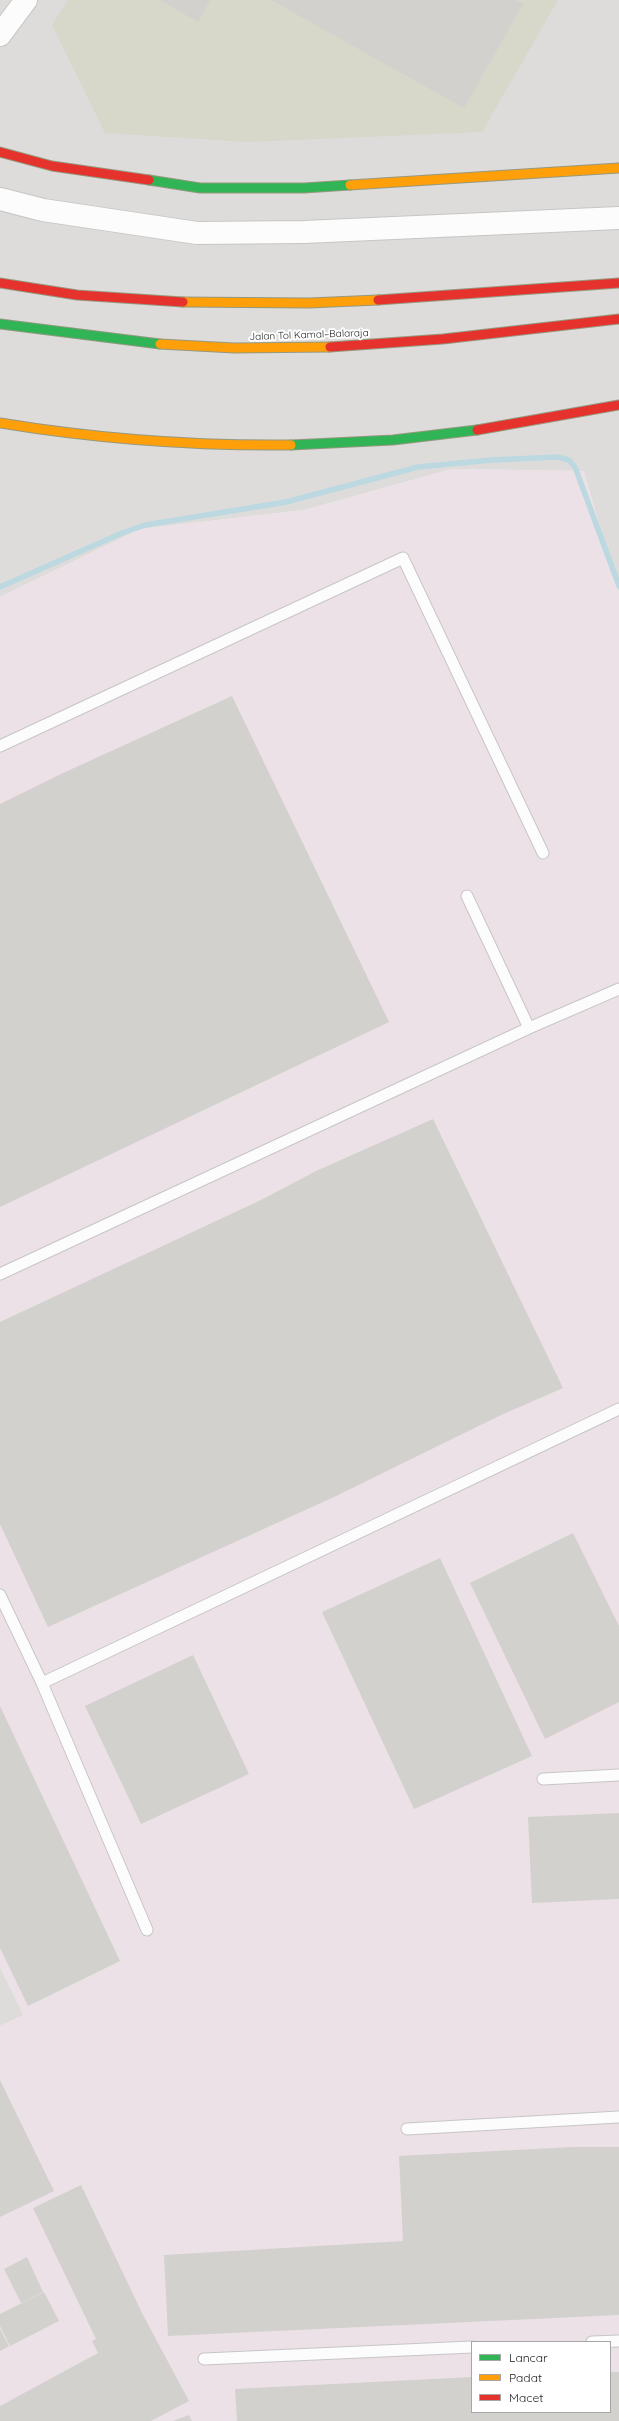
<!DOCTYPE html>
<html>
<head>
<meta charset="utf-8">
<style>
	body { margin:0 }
	#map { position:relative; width:619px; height:2421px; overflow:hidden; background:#eeede9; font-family:Quicksand,sans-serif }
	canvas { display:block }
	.legend { position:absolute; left:471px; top:2341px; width:140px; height:72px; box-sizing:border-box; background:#fff; border:1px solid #a6a6a6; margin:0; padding:5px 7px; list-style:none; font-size:12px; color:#202020 }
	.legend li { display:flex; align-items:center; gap:8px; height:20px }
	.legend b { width:20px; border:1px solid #a6a6a6 }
</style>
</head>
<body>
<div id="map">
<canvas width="619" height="2421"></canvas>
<ul class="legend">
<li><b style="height:5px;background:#30b455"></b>Lancar</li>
<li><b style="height:5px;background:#ff9f0a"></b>Padat</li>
<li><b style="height:5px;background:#e5322d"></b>Macet</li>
</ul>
</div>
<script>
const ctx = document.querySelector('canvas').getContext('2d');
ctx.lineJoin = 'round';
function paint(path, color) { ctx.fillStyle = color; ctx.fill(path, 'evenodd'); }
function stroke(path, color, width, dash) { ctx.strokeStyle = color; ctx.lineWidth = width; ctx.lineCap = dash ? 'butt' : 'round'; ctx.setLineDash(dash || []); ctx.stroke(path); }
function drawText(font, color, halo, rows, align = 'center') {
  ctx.font = font + ' Quicksand,sans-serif'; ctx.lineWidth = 4; ctx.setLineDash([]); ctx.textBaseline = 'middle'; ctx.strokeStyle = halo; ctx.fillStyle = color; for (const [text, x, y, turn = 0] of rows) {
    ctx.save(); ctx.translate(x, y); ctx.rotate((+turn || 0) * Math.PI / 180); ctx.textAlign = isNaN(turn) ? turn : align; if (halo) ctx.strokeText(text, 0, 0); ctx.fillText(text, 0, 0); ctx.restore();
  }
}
paint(new Path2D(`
	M0 0H619V593L583 471 452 469 304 510 140 529 0 597Z
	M0 1967 24 2015 0 2026Z`), '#dddcda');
paint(new Path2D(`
	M452 469 584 471 619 593V2421H0V2026L23 2015 0 1967V597L140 529 304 510ZM472 2342H610V2412H472Z`), '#ece1e7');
paint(new Path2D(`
	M68 0H558L482 132 248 142 105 133 52 25Z`), '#d7d7ca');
stroke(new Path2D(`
	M0 587 122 533 145 525 286 502 418 467 492 460 558 457 569 460 575 467 619 586`), '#bcd8e1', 5.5);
paint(new Path2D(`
	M160 0H210L198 22Z
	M271 0H515L523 4 464 108Z
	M232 696 389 1022 0 1207V804L63 773Z
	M433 1119 563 1388 499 1416 334 1497 48 1627 0 1524V1322L261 1200 316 1171Z
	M573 1533 619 1626V1702L545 1739 470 1583Z
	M440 1558 532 1756 414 1809 322 1612Z
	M193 1655 249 1774 141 1824 85 1706Z
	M0 1706 120 1961 28 2006 0 1948Z
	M619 1813V1899L532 1903 528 1817Z
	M0 2080 54 2191 0 2217Z
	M572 2147H619V2315L168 2336 164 2255 403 2241 399 2156Z
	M81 2185 143 2315 189 2401 151 2421H0V2406L98 2353 92 2341 96 2339 33 2208Z
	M27 2257 43 2292 21 2303 4 2269Z
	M44 2292 59 2321 10 2346 0 2326V2314Z
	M0 2329 9 2346 0 2351Z
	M610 2372H619V2421H237L235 2389 472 2377V2412H610Z
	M189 2415 192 2421H173Z`), '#d2d1ce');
const lane = new Path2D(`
	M0 746 403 558 543 853
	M467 896 529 1028
	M0 1274 529 1028 619 989
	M0 1595 42 1683 147 1930
	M42 1683 619 1409
	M543 1779 619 1775
	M407 2129 619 2117
	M592 2342 619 2341
	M204 2359 472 2347`);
const street = new Path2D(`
	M0 35 26 0
	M0 199 43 210 197 233 304 232 619 218`);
const fast = new Path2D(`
	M149 180 200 188H304L350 185
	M0 324 160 344
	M291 445 393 440 477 430`);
const slow = new Path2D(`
	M350 185 619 168
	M183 302 309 303 378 300
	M160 344 234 348 330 347
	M0 423C97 439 193 446 291 445`);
const jam = new Path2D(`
	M0 152 52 166 149 180
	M0 283 77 295 183 302
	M378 300 619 283
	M330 347 443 339 619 319
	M477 430 619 405`);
stroke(lane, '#c7c6c5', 13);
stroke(street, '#c7c6c5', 24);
stroke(fast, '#969980', 11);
stroke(slow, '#969980', 11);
stroke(jam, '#969980', 11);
stroke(lane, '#fcfcfc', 11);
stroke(street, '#fcfcfc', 22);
stroke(fast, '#30b455', 9);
stroke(slow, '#ff9f0a', 9);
stroke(jam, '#e5322d', 9);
drawText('10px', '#202020', '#fff', [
	["Jalan Tol Kamal–Balaraja",309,335,-2]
]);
</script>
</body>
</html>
